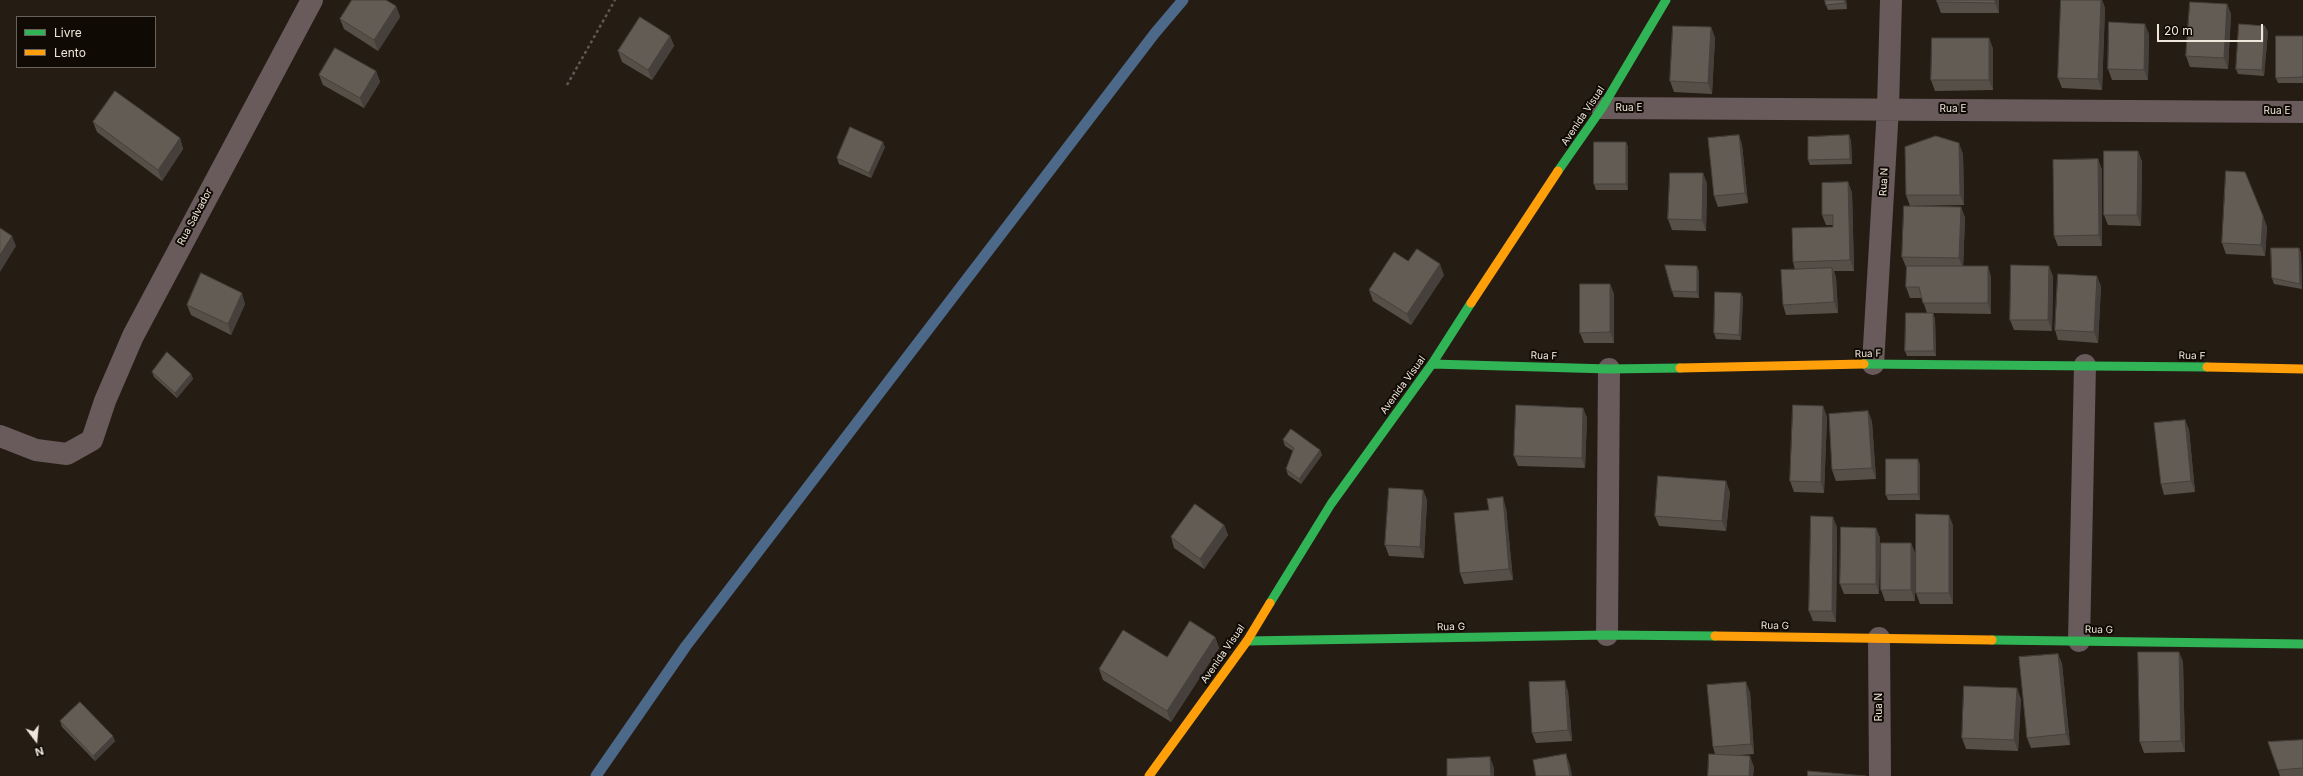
<!DOCTYPE html>
<html>
<head>
<meta charset="utf-8">
<style>
	body { margin:0 }
	#map { position:relative; width:2303px; height:776px; overflow:hidden; background:#251d14; font-family:Inter,sans-serif }
	canvas { display:block }
	.legend { position:absolute; left:16px; top:16px; width:140px; height:52px; box-sizing:border-box; background:#100a04; border:1px solid #6a625a; margin:0; padding:5px 7px; list-style:none; font-size:12px; color:#f0e7dc }
	.legend li { display:flex; align-items:center; gap:8px; height:20px }
	.legend b { width:20px; border:1px solid #6a625a }
	.north { position:absolute; left:16px; top:720px; width:40px; height:40px; -webkit-text-stroke:3px #100a04; paint-order:stroke; rotate:164deg; font-size:11px; font-weight:700; line-height:16px; text-align:center; color:#f0e7dc }
	.north::after { content:''; display:block; margin:auto; width:14px; height:18px; background:#f0e7dc; clip-path:polygon(50% 0,100% 100%,50% 72%,0 100%) }
	.scale { position:absolute; left:2157px; top:24px; width:106px; height:18px; box-sizing:border-box; border:2px solid #f0e7dc; border-top:0; padding-left:5px; font-size:12px; line-height:14px; white-space:nowrap; color:#f0e7dc; -webkit-text-stroke:3px #100a04; paint-order:stroke }
</style>
</head>
<body>
<div id="map">
<canvas width="2303" height="776"></canvas>
<ul class="legend">
<li><b style="height:5px;background:#30b455"></b>Livre</li>
<li><b style="height:5px;background:#ff9f0a"></b>Lento</li>
</ul>
<div class="north">N</div>
<div class="scale">20 m</div>
</div>
<script>
const ctx = document.querySelector('canvas').getContext('2d');
ctx.lineJoin = 'round';
function stroke(path, color, width, dash) { ctx.strokeStyle = color; ctx.lineWidth = width; ctx.lineCap = dash ? 'butt' : 'round'; ctx.setLineDash(dash || []); ctx.stroke(path); }
function paint(path, color) { ctx.fillStyle = color; ctx.fill(path, 'evenodd'); }
function drawText(font, color, halo, rows, align = 'center') {
  ctx.font = font + ' Inter,sans-serif'; ctx.lineWidth = 4; ctx.setLineDash([]); ctx.textBaseline = 'middle'; ctx.strokeStyle = halo; ctx.fillStyle = color; for (const [text, x, y, turn = 0] of rows) {
    ctx.save(); ctx.translate(x, y); ctx.rotate((+turn || 0) * Math.PI / 180); ctx.textAlign = isNaN(turn) ? turn : align; if (halo) ctx.strokeText(text, 0, 0); ctx.fillText(text, 0, 0); ctx.restore();
  }
}
stroke(new Path2D(`
	M596 776 686 646 1155 33 1183 0`), '#4d698a', 11);
stroke(new Path2D(`
	M567 85 615 0`), '#615755', 2.5, [3, 3]);
stroke(new Path2D(`
	M1602 108 2303 112
	M1873 364 1888 108 1891 0
	M0 436 36 450 67 454 92 440 105 401 133 336 312 0
	M1607 635 1609 369
	M1879 638 1880 776
	M2079 641 2085 365`), '#695a5b', 22);
stroke(new Path2D(`
	M1558 171 1602 108 1666 0
	M1432 364 1609 369 1680 368
	M1864 364 2207 367
	M1270 603 1331 504 1432 364 1471 303
	M1992 640 2303 644
	M1247 641 1607 635 1715 636`), '#30b455', 9);
stroke(new Path2D(`
	M1471 303 1558 171
	M2207 367 2303 369
	M1680 368 1864 364
	M1715 636 1992 640
	M1149 776 1247 641 1270 603`), '#ff9f0a', 9);
paint(new Path2D(`
	M1825 0H1846L1847 9 1828 10 1826 5Z
	M1999 0V13H1941L1937 2Z
	M2061 0H2102L2105 8 2102 90 2062 88 2058 78Z
	M2227 4 2231 14 2228 69 2190 67 2186 56Z
	M396 6 400 17 378 51 344 29 340 19Z
	M1711 27 1715 38 1712 94 1674 92 1670 81Z
	M2268 31 2264 76 2238 74 2236 69Z
	M2149 34 2148 80H2112L2108 69Z
	M670 36 674 46 652 80 622 62 618 51Z
	M2303 36V83H2278L2276 78Z
	M1989 38 1993 49V90L1935 91 1931 80Z
	M376 71 380 82 364 108 323 85 319 75Z
	M93 122 180 138 183 149 162 181 97 132Z
	M1739 135 1742 145 1748 203 1718 207 1714 196Z
	M1849 135 1851 141 1852 164 1810 165 1808 160Z
	M1626 142 1628 147V190H1596L1594 184Z
	M885 147 871 178 839 164 837 158Z
	M2138 151 2142 162 2141 226 2108 225 2104 215Z
	M1963 154 1964 205 1911 206 1961 207 1965 218 1963 266 1991 276V314L1933 313 1935 319 1936 356H1907L1905 351 1927 313 1922 298H1910L1906 287V267L1902 257 1910 206 1906 195Z
	M2098 159 2102 170V246H2058L2054 236Z
	M1703 173 1707 184 1706 231 1672 230 1668 219Z
	M1848 182 1852 193 1854 271H1834L1836 278 1838 313 1786 315 1783 305 1795 270 1793 262 1833 227V225H1826L1822 215Z
	M2263 216 2267 227 2265 256 2226 254 2222 243Z
	M2299 248 2301 253 2302 289 2274 284 2272 278Z
	M1408 261 1444 275 1411 325 1373 301 1369 290Z
	M1697 266 1699 272V298L1674 297 1672 291Z
	M2053 276 2052 331 2014 330 2010 320Z
	M1610 284 1614 294V343H1584L1580 333Z
	M2101 286 2098 343 2058 340 2055 330Z
	M1741 293 1743 298 1741 340 1716 339 1714 333Z
	M245 304 231 335 191 315 187 305Z
	M152 372 191 374 193 379 177 398 154 377Z
	M1823 406 1827 417 1824 493 1794 492 1790 481Z
	M1583 408 1587 418 1585 468 1518 466 1514 456Z
	M1868 411 1872 422 1876 479 1836 481 1832 470Z
	M2185 420 2189 430 2195 492 2164 495 2161 484Z
	M1283 440 1320 450 1322 455 1301 484 1288 475 1286 469 1293 451 1285 446Z
	M1920 464V500H1888L1886 495Z
	M1423 490 1427 500 1424 558 1389 556 1385 545Z
	M1730 492 1726 531 1659 526 1655 516Z
	M1506 508 1513 580 1464 584 1460 573Z
	M1224 525 1228 535 1204 569 1174 548 1171 537Z
	M1953 525V604H1920L1916 593Z
	M1837 527 1836 622 1813 621 1809 611Z
	M1876 528 1880 538 1879 594H1844L1840 584Z
	M1911 543 1915 553V601H1885L1881 590Z
	M1215 637 1219 648 1171 722 1103 680 1099 669 1167 657Z
	M2179 652 2183 662 2185 752 2144 753 2140 742Z
	M2058 654 2062 664 2070 745 2031 748 2027 738Z
	M1568 691 1572 741 1536 743 1532 733Z
	M1750 692 1754 754 1740 755 1754 767 1753 776H1708L1715 754 1713 747Z
	M2021 699 2018 751 1966 749 1962 738Z
	M60 721 115 741 95 761 62 727Z
	M2303 740V776H2280L2268 742Z`), '#554f48');
paint(new Path2D(`
	M1844 0H1846L1847 9Z
	M1995 0H1999V13L1995 3Z
	M2101 0H2102L2105 8 2102 90 2098 79Z
	M2227 4 2231 14 2228 69 2224 58Z
	M396 6 400 17 378 51 374 40Z
	M2145 24 2149 34 2148 80 2144 70Z
	M2265 26 2268 31 2264 76 2262 70Z
	M1711 27 1715 38 1712 94 1708 83Z
	M670 36 674 46 652 80 648 70Z
	M1989 38 1993 49V90L1989 80Z
	M376 71 380 82 364 108 360 98Z
	M1739 135 1742 145 1748 203 1745 193Z
	M1849 135 1851 141 1852 164 1850 159Z
	M180 138 183 149 162 181 158 170Z
	M883 142 885 147 871 178 869 173Z
	M1626 142 1628 147V190L1626 184Z
	M1959 143 1963 154 1964 205 1960 195Z
	M2138 151 2142 162 2141 226 2137 215Z
	M2098 159 2102 170V246L2099 235Z
	M1703 173 1707 184 1706 231 1702 220Z
	M1848 182 1852 193 1854 271 1850 260Z
	M1961 207 1965 218 1963 269 1959 258Z
	M2263 216 2267 227 2265 256 2261 245Z
	M12 236 16 246 0 272V255Z
	M2299 248 2301 253 2302 289 2300 284Z
	M1440 264 1444 275 1411 325 1407 314Z
	M1697 266 1699 272V298L1697 292Z
	M1988 266 1991 276V314L1988 303Z
	M2049 266 2053 276 2052 331 2048 320Z
	M1832 268 1836 278 1838 313 1834 302Z
	M2097 276 2101 286 2098 343 2094 332Z
	M1610 284 1614 294V343L1610 332Z
	M242 293 245 304 231 335 228 324Z
	M1741 293 1743 298 1741 340 1739 335Z
	M1933 313 1935 319 1936 356 1934 351Z
	M191 374 193 379 177 398 175 393Z
	M1823 406 1827 417 1824 493 1821 482Z
	M1583 408 1587 418 1585 468 1582 458Z
	M1868 411 1872 422 1876 479 1872 468Z
	M2185 420 2189 430 2195 492 2191 481Z
	M1320 450 1322 455 1301 484 1299 479Z
	M1918 459 1920 464V500L1918 494Z
	M1726 481 1730 492 1726 531 1722 521Z
	M1423 490 1427 500 1424 558 1420 547Z
	M1503 497 1506 508 1513 580 1509 569Z
	M1949 515 1953 525V604L1949 593Z
	M1833 517 1837 527 1836 622 1832 611Z
	M1224 525 1228 535 1204 569 1200 559Z
	M1876 528 1880 538 1879 594 1876 584Z
	M1911 543 1915 553V601L1911 590Z
	M1215 637 1219 648 1171 722 1167 711Z
	M2179 652 2183 662 2185 752 2181 741Z
	M2058 654 2062 664 2070 745 2066 734Z
	M1565 681 1568 691 1572 741 1568 730Z
	M1746 682 1750 692 1754 754 1751 744Z
	M2017 688 2021 699 2018 751 2014 740Z
	M113 736 115 741 95 761 93 756Z
	M1566 754 1570 765 1572 776H1570Z
	M1750 756 1754 767 1753 776H1749Z
	M1490 757 1494 768V776H1491Z`), '#45403b');
const building = new Path2D(`
	M352 0H386L396 6 374 40 340 19Z
	M1825 0H1844L1845 3 1826 5Z
	M1937 0H1995V3L1937 2Z
	M2061 0H2101L2098 79 2058 78Z
	M2190 2 2227 4 2224 58 2186 56Z
	M640 17 670 36 648 70 618 51Z
	M2109 22 2145 24 2144 70 2108 69Z
	M2239 24 2265 26 2262 70 2236 69Z
	M1673 26 1711 27 1708 83 1670 81Z
	M2276 36H2303V77L2276 78Z
	M1932 38H1989V80H1931Z
	M335 48 376 71 360 98 319 75Z
	M115 91 180 138 158 170 93 122Z
	M850 127 883 142 869 173 837 158Z
	M1739 135 1745 193 1714 196 1708 138Z
	M1849 135 1850 159 1808 160V137Z
	M1936 136 1959 143 1960 195H1906L1905 147Z
	M1594 142H1626V184H1594Z
	M2104 151H2138L2137 215H2104Z
	M2098 159 2099 235 2054 236 2053 160Z
	M2226 171 2245 172 2263 216 2261 245 2222 243Z
	M1670 173H1703L1702 220 1668 219Z
	M1848 182 1850 260 1793 262 1792 228 1833 227V215H1822V183Z
	M1904 206 1961 207 1959 258 1902 257Z
	M0 228 12 236 0 255Z
	M2271 248H2299L2300 284 2272 278Z
	M1417 249 1440 264 1407 314 1369 290 1394 252 1408 261Z
	M1665 265 1697 266V292L1672 291Z
	M2011 265 2049 266 2048 320H2010Z
	M1907 266H1988V303H1923L1919 287H1906Z
	M1832 268 1834 302 1783 305 1781 270Z
	M201 273 242 293 228 324 187 305Z
	M2058 274 2097 276 2094 332 2055 330Z
	M1580 284H1610V332L1580 333Z
	M1715 292 1741 293 1739 335 1714 333Z
	M1906 313H1933L1934 351H1905Z
	M167 352 191 374 175 393 152 372Z
	M1516 405 1583 408 1582 458 1514 456Z
	M1793 405 1823 406 1821 482 1790 481Z
	M1868 411 1872 468 1832 470 1829 414Z
	M2185 420 2191 481 2161 484 2154 423Z
	M1291 429 1320 450 1299 479 1286 469 1294 448 1283 440Z
	M1886 459H1918V494L1886 495Z
	M1658 476 1726 481 1722 521 1655 516Z
	M1389 488 1423 490 1420 547 1385 545Z
	M1503 497 1509 569 1460 573 1454 513 1489 510 1487 499Z
	M1195 504 1224 525 1200 559 1171 537Z
	M1916 514 1949 515V593H1916Z
	M1811 516 1833 517 1832 611H1809Z
	M1841 527 1876 528V584H1840Z
	M1881 543H1911V590H1881Z
	M1190 621 1215 637 1167 711 1099 669 1123 630 1167 657Z
	M2138 652H2179L2181 741 2140 742Z
	M2058 654 2066 734 2027 738 2019 657Z
	M1565 681 1568 730 1532 733 1529 682Z
	M1746 682 1751 744 1713 747 1707 685Z
	M1964 686 2017 688 2014 740 1962 738Z
	M80 702 113 736 93 756 60 721Z
	M2303 740V768L2278 770 2268 742Z
	M1566 754 1570 776H1536L1533 760Z
	M1709 754 1750 756 1749 776H1708Z
	M1490 757 1491 776H1447V759Z
	M1808 771 1866 776H1808Z`);
paint(building, '#635c54');
stroke(building, '#45403b', 1);
drawText('10px', '#f0e7dc', '#100a04', [
	["Rua E",1629,108],
	["Rua E",1953,109],
	["Rua E",2277,111],
	["Avenida Visual",1583,116,-56],
	["Rua N",1884,182,-87],
	["Rua Salvador",195,217,-62],
	["Rua F",1868,354,-1],
	["Rua F",1544,356,2],
	["Rua F",2192,356,1],
	["Avenida Visual",1403,385,-54],
	["Rua G",1775,626,1],
	["Rua G",1451,627,-1],
	["Rua G",2099,630,1],
	["Avenida Visual",1223,654,-55],
	["Rua N",1879,707,-90]
]);
</script>
</body>
</html>
